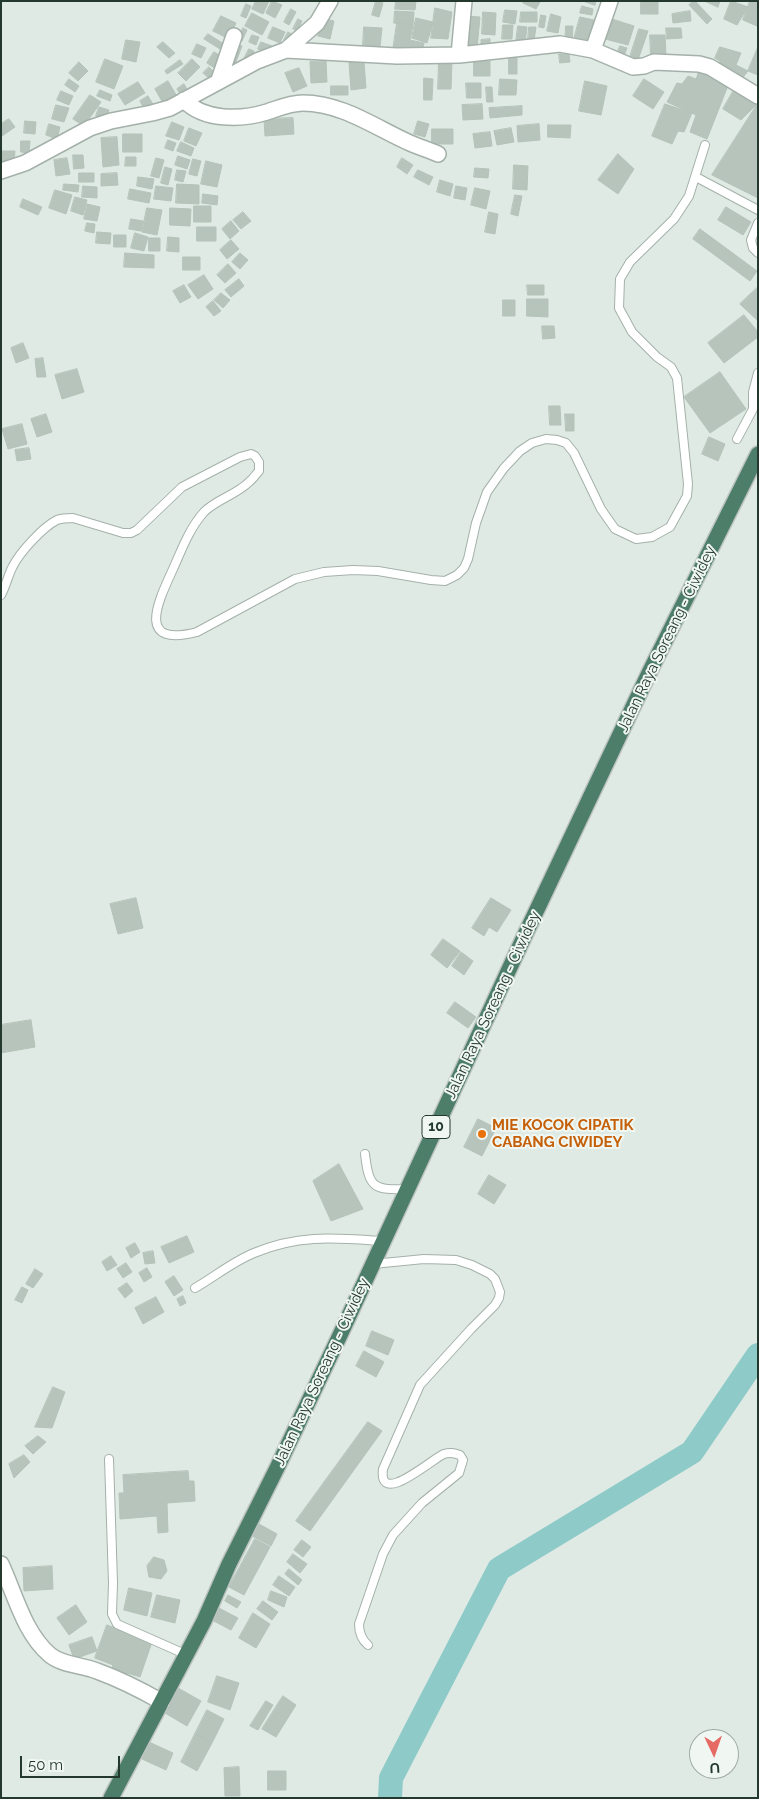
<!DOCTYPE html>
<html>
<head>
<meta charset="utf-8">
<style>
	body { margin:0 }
	#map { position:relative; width:759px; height:1799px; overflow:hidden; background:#e0eae4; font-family:Raleway,sans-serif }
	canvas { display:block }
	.frame { position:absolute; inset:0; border:2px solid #23392e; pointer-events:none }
	.north { position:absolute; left:689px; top:1729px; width:50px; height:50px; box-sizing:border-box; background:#f0f7f2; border:1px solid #9eaba4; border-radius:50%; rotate:177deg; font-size:14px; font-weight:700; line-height:20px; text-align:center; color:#23392e }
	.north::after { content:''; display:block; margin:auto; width:18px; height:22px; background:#e56a63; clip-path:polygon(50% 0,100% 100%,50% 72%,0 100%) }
	.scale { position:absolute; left:20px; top:1756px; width:100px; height:22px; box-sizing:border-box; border:2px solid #23392e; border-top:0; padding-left:6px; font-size:15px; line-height:18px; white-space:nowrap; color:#23392e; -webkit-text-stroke:4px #f0f7f2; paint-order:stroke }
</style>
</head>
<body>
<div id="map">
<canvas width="759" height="1799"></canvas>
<div class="frame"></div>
<div class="north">U</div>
<div class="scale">50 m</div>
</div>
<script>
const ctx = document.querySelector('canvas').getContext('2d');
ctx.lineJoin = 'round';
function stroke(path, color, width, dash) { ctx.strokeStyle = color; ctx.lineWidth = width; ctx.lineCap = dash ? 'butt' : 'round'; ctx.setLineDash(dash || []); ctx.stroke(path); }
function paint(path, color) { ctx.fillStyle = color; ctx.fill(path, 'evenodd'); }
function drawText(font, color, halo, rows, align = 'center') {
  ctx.font = font + ' Raleway,sans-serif'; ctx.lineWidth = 4; ctx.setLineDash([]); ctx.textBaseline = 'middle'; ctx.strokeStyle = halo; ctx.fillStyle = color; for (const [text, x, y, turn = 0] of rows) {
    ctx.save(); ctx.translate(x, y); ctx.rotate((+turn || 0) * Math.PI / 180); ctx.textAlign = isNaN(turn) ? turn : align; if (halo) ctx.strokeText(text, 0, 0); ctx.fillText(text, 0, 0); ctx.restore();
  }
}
stroke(new Path2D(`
	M390 1798 391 1778 499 1569 692 1452 758 1355`), '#8dcac8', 24);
const building = new Path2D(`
	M256 1H269L263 14 252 9Z
	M272 1 282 5 275 18 266 13Z
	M376 1 383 3 379 17 372 15Z
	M396 1H416L415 10 395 9Z
	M524 1H538L540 2 536 9 523 3Z
	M583 1H596L595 5Z
	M641 1H658V14H641Z
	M693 1H695L712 19 707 24 689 5Z
	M705 1H720L718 7Z
	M731 1 748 7 737 25 724 19Z
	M750 1H758L757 26 743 20Z
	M246 4 251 6 246 18 241 16Z
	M582 6 593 9 592 15 580 13Z
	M435 8 452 12 448 39 431 38Z
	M291 9 296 12 289 25 284 22Z
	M505 10 517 11 515 24 503 22Z
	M395 11 414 12 413 25 394 23Z
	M690 11 691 21 673 23 672 14Z
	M483 12 496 13 495 35 482 34Z
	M521 12H537V22H520Z
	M252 13 269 22 262 35 245 26Z
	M551 14 561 17 558 33 547 31Z
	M541 15 546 16 544 28 539 27Z
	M221 16 236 23 229 39 213 31Z
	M465 16 480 17 477 49 462 48Z
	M580 17 594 20 589 42 574 39Z
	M322 18 334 21 330 39 318 36Z
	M416 18 433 22 427 43 412 38Z
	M298 19 302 21 297 31 293 29Z
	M612 19 634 26 628 45 605 39Z
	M397 23 413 25 410 40 424 43 422 53 393 50Z
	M503 25H513L512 39H502Z
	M518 26 527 27 525 43 516 42Z
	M566 26H573L572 44H565Z
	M273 27 285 32 280 43 268 38Z
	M364 27 382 28 380 47 363 45Z
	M529 27H536L534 41 528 40Z
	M243 28 247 30 242 41 238 39Z
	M666 28H681L682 38 667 39Z
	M639 29 648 31 637 63 629 60Z
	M288 32 295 36 291 44 284 40Z
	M208 34 224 44 220 49 204 39Z
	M252 35 259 37 256 45 249 42Z
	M650 35H665L666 55 651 56Z
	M490 39V46L481 47V40Z
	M126 40 140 42 136 62 122 59Z
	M163 42 175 53 169 58 157 47Z
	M261 42 272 46 268 54 258 49Z
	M197 44 206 48 201 58 192 54Z
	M236 44 242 46 233 70 227 68Z
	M620 46 627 48 622 61 615 59Z
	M720 47 741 53 736 65 748 71 741 80 718 68 720 61 715 58Z
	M758 47V75L748 71Z
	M249 49 254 51 250 61 244 59Z
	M214 52 223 57 216 69 207 63Z
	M559 54H569L570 62 560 63Z
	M509 58H517V74H509Z
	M105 59 123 66 114 89 96 82Z
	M192 59 200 67 186 81 178 73Z
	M180 60 183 64 167 74 165 71Z
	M326 61 327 82 311 83 310 62Z
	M474 61H490V76H474Z
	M79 62 88 71 78 81 69 73Z
	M364 62 366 88 351 90 349 63Z
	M439 62H452L451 89H438Z
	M209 67 215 73 210 79 203 73Z
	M700 67 729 83 707 139 690 132 696 115 667 102 677 83 682 84 688 76 696 79Z
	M299 68 307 86 293 92 285 73Z
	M424 78 433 79 432 100H424Z
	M69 79 79 86 75 92 65 85Z
	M500 79 517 80 516 95H499Z
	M644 79 664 92 653 109 633 96Z
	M168 81 178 98 164 105 155 89Z
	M585 81 607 86 601 115 579 111Z
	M138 82 145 93 125 105 118 94Z
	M466 83H481V98H467Z
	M184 84 188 91 181 95 177 89Z
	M331 86H348V95H331Z
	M486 87H492L493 102H487Z
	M100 90 112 95 110 101 97 96Z
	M734 90 758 103 741 120 723 109Z
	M61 91 73 96 69 105 57 100Z
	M90 95 101 102 84 126 73 119Z
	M148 96 154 106 145 111 140 101Z
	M758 103V198L712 175Z
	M482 104 483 119 463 120 462 105Z
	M665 104 692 113 684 132 678 131 672 144 652 136Z
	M56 105 69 108 64 122 52 119Z
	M522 106V115L490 118 489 108Z
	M99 107 109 110 106 119 96 116Z
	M293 118 294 134 265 136 264 119Z
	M9 119 15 127 2 136 1 124Z
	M25 121 36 122 35 134 24 133Z
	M418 121 429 124 425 137 414 134Z
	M172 122 184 127 179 140 166 136Z
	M49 124 60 127 57 139 46 135Z
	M539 124 540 140 518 142 517 126Z
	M548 125H571L570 138 548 137Z
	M189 128 202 133 196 146 184 141Z
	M511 128 514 142 497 145 494 131Z
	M432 129H453V144H432Z
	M490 132 492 146 475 148 473 134Z
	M123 134H142V152H123Z
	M117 137 119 165 103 167 101 138Z
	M168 140 176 143 173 151 165 148Z
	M21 141H30L29 153 21 152Z
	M181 142 194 148 191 156 177 151Z
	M2 151H15L14 163 1 162Z
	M618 154 634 169 618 194 598 180Z
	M73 155H83L84 168 74 169Z
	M178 156 190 160 187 169 175 165Z
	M126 157H136V166H125Z
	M67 158 70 174 56 176 54 160Z
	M156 158 164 160 159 178 151 176Z
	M402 158 413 165 407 174 397 167Z
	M193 159 201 161 197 176 189 174Z
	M206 161 222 165 217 187 201 184Z
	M514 165 528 166 527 190 513 189Z
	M165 167 172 169 168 185 161 183Z
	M475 168 489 169 488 178 474 177Z
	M177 170 186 171 183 182 175 180Z
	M418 170 433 177 429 185 414 177Z
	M79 173H94V182H79Z
	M117 173 118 185 101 186V174Z
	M138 177 154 179 152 189 137 186Z
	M440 180 453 184 450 196 437 192Z
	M64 184 79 185 78 192 63 190Z
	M177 184 199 185V204L176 203Z
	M83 186 97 187V198L82 197Z
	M156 186 173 188 171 201 154 199Z
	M456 186 467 188 465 200 454 198Z
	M475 188 490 191 486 209 471 205Z
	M130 189 151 193 149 203 128 199Z
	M55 190 72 195 66 214 49 208Z
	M203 194 218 196 217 205 202 203Z
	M515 195 522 196 518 216 511 214Z
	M75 197 87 200 83 215 71 211Z
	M23 199 42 207 38 215 20 207Z
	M87 204 100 207 97 221 84 219Z
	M194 206H211V222H194Z
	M726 207 751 222 743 235 718 220Z
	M147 208 162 210 157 235 142 232Z
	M170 208 191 209 190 226 170 225Z
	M243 212 251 221 241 229 233 220Z
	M489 212 498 214 495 234 485 232Z
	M131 219 143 221 141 231 129 229Z
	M231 221 239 231 230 239 222 229Z
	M87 223 95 224 94 233 85 231Z
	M197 227H216V241H197Z
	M700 229 757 271 750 281 693 239Z
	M97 232 111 233 110 244 96 243Z
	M135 233 148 237 144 251 131 248Z
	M114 235H126V247H114Z
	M168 237 179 238V252L167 251Z
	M149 238H160V251H149Z
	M231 240 239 249 227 259 220 250Z
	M125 253 154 255V268L124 267Z
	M240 253 248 260 240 269 232 262Z
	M183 257H200V270H183Z
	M228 264 236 273 225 283 217 275Z
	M204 275 213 289 198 299 188 285Z
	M239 279 244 286 231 297 225 290Z
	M184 285 191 297 180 303 173 291Z
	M527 285H544V295H528Z
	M758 287V321L740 304Z
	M221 293 230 300 223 308 214 300Z
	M527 299H548V317L527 316Z
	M503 300H515V316H503Z
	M213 301 221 311 214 316 206 307Z
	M744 315 758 332V337L724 363 708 343Z
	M542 326H554L555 338 543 339Z
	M23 343 29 358 16 363 11 348Z
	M43 358 46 377H37L35 359Z
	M77 369 84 392 62 399 55 375Z
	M720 372 746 409 710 433 684 397Z
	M549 406H560L561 425H550Z
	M46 414 52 432 37 437 31 419Z
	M565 414H574V431H566Z
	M22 424 27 444 8 449 2 429Z
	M709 437 725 444 718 461 702 454Z
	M29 448 31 459 17 461 15 450Z
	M136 898 143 928 118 934 110 904Z
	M491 898 511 910 497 932 489 927 484 936 472 928Z
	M443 939 460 951 447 968 431 955Z
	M461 952 473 961 464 975 452 966Z
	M455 1002 476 1017 468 1028 447 1013Z
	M31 1020 35 1047 1 1053V1025Z
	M478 1119 496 1128 482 1156 464 1147Z
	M339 1164 363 1209 331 1221 313 1181Z
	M489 1175 506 1185 494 1204 478 1194Z
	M187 1236 194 1252 169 1263 161 1247Z
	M135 1243 140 1252 131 1258 126 1248Z
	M153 1251 155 1263 145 1264 143 1253Z
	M111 1256 117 1265 107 1271 102 1262Z
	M126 1263 132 1272 123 1278 117 1269Z
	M147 1268 152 1277 144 1282 139 1273Z
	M35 1269 43 1274 33 1288 26 1284Z
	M174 1276 183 1290 174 1296 165 1282Z
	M127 1283 133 1291 125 1298 118 1289Z
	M22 1287 28 1290 22 1303 15 1300Z
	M183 1296 186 1303 180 1306 177 1299Z
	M156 1297 164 1312 143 1324 135 1308Z
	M372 1331 394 1340 388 1355 366 1346Z
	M364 1351 384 1362 376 1377 356 1366Z
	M53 1387 65 1392 52 1428 35 1427Z
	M368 1422 382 1431 310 1531 296 1521Z
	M38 1436 46 1442 33 1454 25 1446Z
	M24 1455 30 1462 14 1478 9 1464Z
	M188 1471 189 1481H194L195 1501 167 1503 168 1532 158 1533 157 1516 120 1519 119 1493H124L123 1475Z
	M259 1524 277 1534 271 1546 252 1536Z
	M255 1539 270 1547 244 1595 229 1587Z
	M302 1540 311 1547 303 1557 294 1550Z
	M293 1554 307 1564 300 1573 287 1562Z
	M154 1557 164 1560 167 1571 161 1579 149 1577 147 1566Z
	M52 1566 53 1589 24 1591 23 1568Z
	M289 1569 302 1580 298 1585 285 1574Z
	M279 1576 295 1587 289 1596 273 1585Z
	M129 1588 152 1593 147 1616 124 1610Z
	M271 1591 287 1597 284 1607 268 1600Z
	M157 1595 180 1600 175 1623 151 1617Z
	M228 1595 241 1602 237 1608 225 1601Z
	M263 1601 278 1612 272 1620 257 1609Z
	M76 1605 87 1622 69 1635 57 1618Z
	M217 1607 238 1618 231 1630 210 1619Z
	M253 1613 270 1624 256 1648 239 1638Z
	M107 1625 152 1642 140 1677 127 1673 123 1677 110 1672 113 1665 95 1658Z
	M92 1637 97 1651 74 1659 69 1645Z
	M217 1676 239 1683 230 1710 208 1702Z
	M178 1688 201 1701 187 1726 165 1713Z
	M283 1696 296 1705 276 1737 262 1729Z
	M266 1701 273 1705 258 1730 250 1726Z
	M207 1710 224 1719 212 1743 195 1734Z
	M195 1734 212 1743 197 1771 181 1762Z
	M149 1742 173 1753 166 1770 142 1759Z
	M239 1767 240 1796H225L224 1768Z
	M268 1771H286V1790H268Z`);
paint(building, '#b6c4bc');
stroke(building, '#b4c3b9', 1);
const service = new Path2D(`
	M696 177 758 210
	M758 223 751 240 753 248 758 253
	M737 439 753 409V392L758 373
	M1 595C6 586 8 575 13 566 20 552 43 527 57 520 62 518 67 518 73 518L123 533H131L137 530 182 487 240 457 251 454 255 456 259 462V471C256 474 253 479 249 482 236 495 217 499 204 512 189 529 182 549 173 569 158 602 135 648 197 632L295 579 324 572 353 570 378 571 431 580 445 581 457 575 464 568 468 559 476 523 487 492 504 468 520 451 532 443 546 439 557 440 566 443 574 453 601 509 615 529 636 539 652 537 670 527 687 496 688 484 677 378 671 367 657 357 632 332 619 308 620 279 630 262 674 219 689 196 705 145
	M365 1154C369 1189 374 1190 408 1189
	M195 1288C214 1277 234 1261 254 1253 299 1234 336 1238 382 1241
	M109 1459 113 1583 112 1614 117 1624 187 1655
	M368 1645C362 1640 359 1633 359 1624L383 1554 393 1535 422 1503 459 1473 463 1460 460 1455C454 1453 450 1452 444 1454 433 1458 378 1508 383 1469L420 1385 471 1329 495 1305 499 1298 500 1292 495 1279 490 1274 472 1265 456 1260 424 1259 373 1264`);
const minor = new Path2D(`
	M286 50 317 23 330 1
	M593 50 610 1
	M459 55 464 1
	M219 80 234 36
	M184 100C204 121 241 120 267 112 279 108 290 103 303 103 342 103 376 128 410 143 419 147 429 150 438 154
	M1 171 25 163 90 128 111 121 152 113 170 108 257 61 286 50 397 56 459 55 560 44 593 50 633 67 644 66 654 62 699 64 710 67 758 96
	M1 1564C15 1594 24 1633 50 1655 62 1665 82 1665 97 1671 119 1679 141 1690 162 1702`);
const trunk = new Path2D(`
	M111 1798 204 1621 229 1564 277 1468 341 1333 524 937 649 673 758 454`);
stroke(service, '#a4b1aa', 10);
stroke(minor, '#a4b1aa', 18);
stroke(trunk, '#bdc4c0', 18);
stroke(service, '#fff', 8);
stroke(minor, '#fff', 15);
stroke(trunk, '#4d7e6a', 15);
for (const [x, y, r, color] of [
	[482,1134,5,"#e8710a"]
]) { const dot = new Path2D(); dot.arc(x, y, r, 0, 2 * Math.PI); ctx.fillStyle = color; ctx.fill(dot); stroke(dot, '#f0f7f2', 2); }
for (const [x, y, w] of [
	[436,1127,28]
]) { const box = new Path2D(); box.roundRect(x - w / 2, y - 11.5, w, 23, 4); ctx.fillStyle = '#f0f7f2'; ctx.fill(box); stroke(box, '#23392e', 1); }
drawText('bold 14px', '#23392e', null, [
	["10",436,1127]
]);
drawText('15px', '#23392e', '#f0f7f2', [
	["Jalan Raya Soreang - Ciwidey",667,639,-64],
	["Jalan Raya Soreang - Ciwidey",493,1005,-65],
	["Jalan Raya Soreang - Ciwidey",322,1372,-65]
]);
drawText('bold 15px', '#c56008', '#f0f7f2', [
	["MIE KOCOK CIPATIK",492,1125],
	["CABANG CIWIDEY",492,1142]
], 'left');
</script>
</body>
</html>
